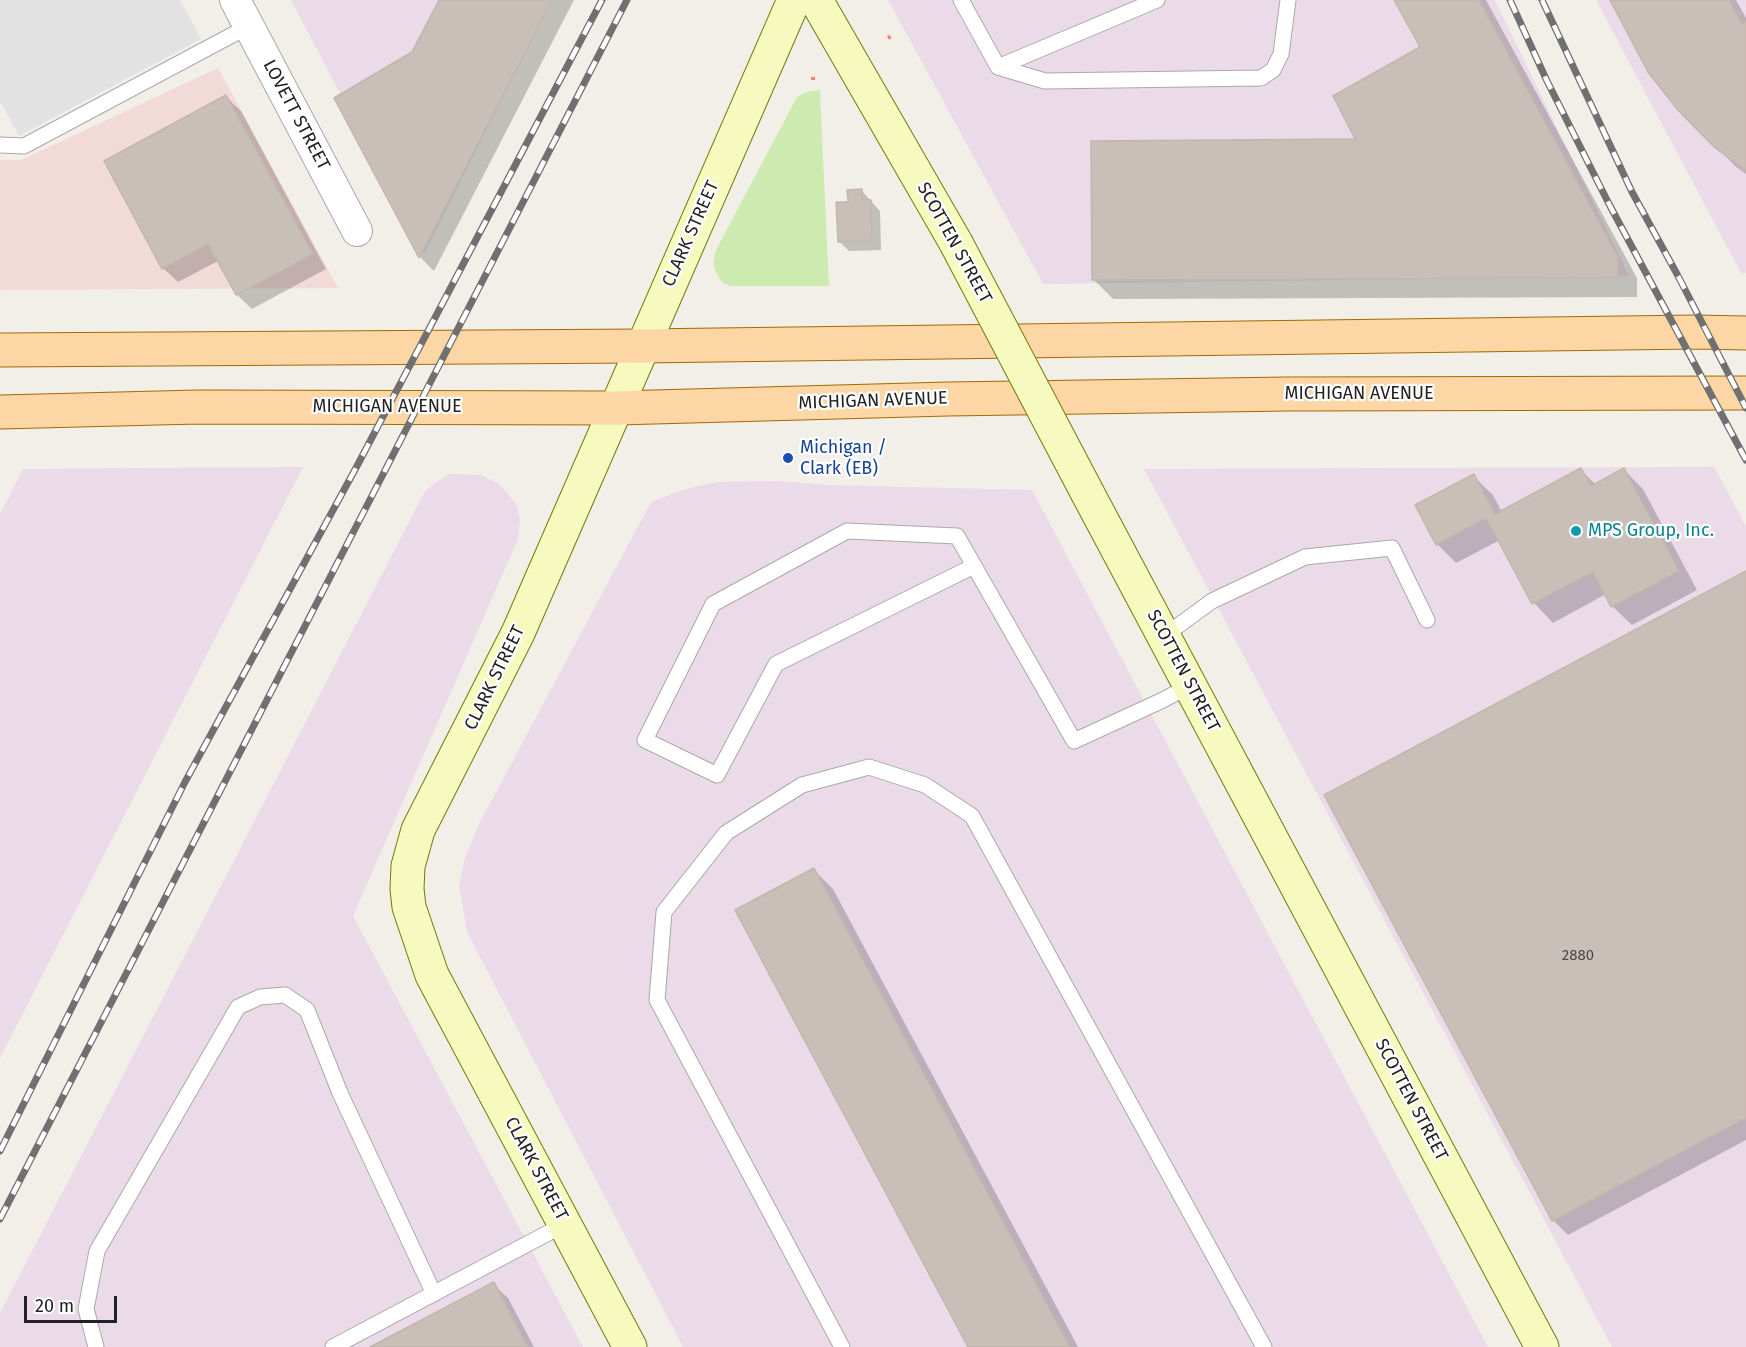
<!DOCTYPE html>
<html>
<head>
<meta charset="utf-8">
<style>
	body { margin:0 }
	#map { position:relative; width:1746px; height:1347px; overflow:hidden; background:#f2efe9; font-family:"Fira Sans",sans-serif }
	canvas { display:block }
	.scale { position:absolute; left:24px; top:1296px; width:93px; height:27px; box-sizing:border-box; border:3px solid #222; border-top:0; padding-left:8px; font-size:18px; line-height:21px; white-space:nowrap; color:#222; -webkit-text-stroke:4px #fff; paint-order:stroke }
</style>
</head>
<body>
<div id="map">
<canvas width="1746" height="1347"></canvas>
<div class="scale">20 m</div>
</div>
<script>
const ctx = document.querySelector('canvas').getContext('2d');
ctx.lineJoin = 'round';
function paint(path, color) { ctx.fillStyle = color; ctx.fill(path, 'evenodd'); }
function stroke(path, color, width, dash) { ctx.strokeStyle = color; ctx.lineWidth = width; ctx.lineCap = dash ? 'butt' : 'round'; ctx.setLineDash(dash || []); ctx.stroke(path); }
function drawText(font, color, halo, rows, align = 'center') {
  ctx.font = font + ' "Fira Sans",sans-serif'; ctx.lineWidth = 4.5; ctx.setLineDash([]); ctx.textBaseline = 'middle'; ctx.strokeStyle = halo; ctx.fillStyle = color; for (const [text, x, y, turn = 0] of rows) {
    ctx.save(); ctx.translate(x, y); ctx.rotate((+turn || 0) * Math.PI / 180); ctx.textAlign = isNaN(turn) ? turn : align; if (halo) ctx.strokeText(text, 0, 0); ctx.fillText(text, 0, 0); ctx.restore();
  }
}
paint(new Path2D(`
	M218 68 338 288 0 290V160H21Z`), '#f2dad9');
paint(new Path2D(`
	M291 0H552L424 254Z
	M888 0H1495L1629 276 1043 284Z
	M1596 0H1746V273H1741Z
	M303 467 0 1058V514L23 469Z
	M1714 467 1746 526V1347H1612L1144 469Z
	M448 474 481 475 499 484 516 503 520 519 518 539 353 916 583 1347H0V1313L425 491Z
	M777 481 829 485 1032 490 1488 1347H683L467 932 459 885 465 857 479 824 651 502 686 489 716 482Z`), '#ebdbe8');
paint(new Path2D(`
	M820 90 829 286H732L724 284C714 273 711 264 716 250L797 97 806 92Z`), '#cdebb0');
paint(new Path2D(`
	M0 0H180L201 39 19 136 0 101Z`), '#e2e2e2');
paint(new Path2D(`
	M441 0H574L434 271 420 257 336 99 413 53Z
	M1396 0H1486L1637 278V297L1113 299 1094 280 1357 141 1422 47Z
	M1611 0H1736L1746 18V174L1735 166 1678 108Z
	M226 97 241 111 326 269 252 309 237 295 218 261 178 282 163 268Z
	M861 190 880 211 881 250 849 251 840 242 849 203Z
	M1581 470 1596 485 1624 470 1643 489 1697 590 1632 625 1612 606 1606 594 1553 623 1534 603 1500 540 1456 563 1437 544 1473 476 1493 495 1502 512Z
	M1746 572V1140L1568 1235 1553 1220Z
	M814 870 833 889 1078 1347H970Z
	M493 1284 508 1298 534 1347H373Z`), '#0003');
const building = new Path2D(`
	M439 0H552L419 258 334 98 412 52Z
	M1394 0H1479L1618 257V278L1092 280 1091 141 1355 139 1333 96 1420 47Z
	M1610 0H1729L1742 24 1746 22V171L1713 146 1677 109 1648 72Z
	M226 95 313 254 236 295 208 244 162 269 104 161Z
	M862 189V200H871L872 241 838 242 836 202H848L847 190Z
	M1581 468 1591 486 1624 468 1679 571 1611 607 1593 572 1532 604 1486 518 1436 545 1415 505 1474 474 1495 514Z
	M1746 571V1118L1552 1221 1324 795Z
	M814 868 1070 1347H968L735 910Z
	M494 1282 528 1347H370Z`);
paint(building, '#c7bfb8');
stroke(building, '#c4b6ab', 1.5);
const lane = new Path2D(`
	M961 0 998 67 1045 81 1261 78 1273 70 1281 54 1288 0
	M998 67 1157 0
	M0 145 24 146 249 26
	M974 566 776 664 717 775 645 740 713 604 847 531 957 536 1074 741 1163 700 1191 685
	M1164 636 1212 601 1305 557 1392 548 1427 620
	M96 1347 86 1309 97 1251 238 1007 260 997 285 995 307 1010 340 1093 434 1294
	M333 1347 565 1224
	M842 1347 657 1000 664 912 726 833 802 785 869 767 925 785 972 816 1264 1347`);
const street = new Path2D(`
	M235 0 357 231`);
const secondary = new Path2D(`
	M816 0 956 243
	M1088 494 1542 1347
	M630 1347 432 975 409 907 407 889 408 866 418 830 518 633 794 0`);
const primary = new Path2D(`
	M0 350 642 346 1696 332 1746 333
	M0 412 198 407 617 408 948 399 1288 394 1746 393`);
stroke(lane, '#a9a9a9', 17);
stroke(street, '#a9a9a9', 32);
stroke(secondary, '#707d05', 35);
stroke(primary, '#a06b00', 35);
stroke(new Path2D(`
	M888 38 893 35
	M813 77V82`), '#fa8072', 4, [3, 3]);
stroke(lane, '#fff', 15);
stroke(street, '#fff', 30);
stroke(secondary, '#f7fabf', 33);
stroke(primary, '#fcd6a4', 33);
const rail = new Path2D(`
	M1510 0 1547 81 1609 204 1746 460
	M1542 0 1632 192 1677 274 1746 408
	M0 1151 185 782 357 466 602 0
	M0 1219 627 0`);
stroke(rail, '#707070', 7);
stroke(rail, '#fff', 4.5, [14]);
const secondaryBridge = new Path2D(`
	M956 243 1088 494`);
stroke(secondaryBridge, '#707d05', 35, []);
stroke(secondaryBridge, '#f7fabf', 33);
for (const [x, y, r, color] of [
	[788,458,6,"#1a4fb4"],
	[1576,531,6,"#0f9aa8"]
]) { const dot = new Path2D(); dot.arc(x, y, r, 0, 2 * Math.PI); ctx.fillStyle = color; ctx.fill(dot); stroke(dot, '#fff', 2); }
drawText('15px', '#4b4948', null, [
	["2880",1578,956]
]);
drawText('18px', '#222', '#fff', [
	["LOVETT STREET",296,115,62],
	["CLARK STREET",691,234,-66],
	["SCOTTEN STREET",954,243,61],
	["MICHIGAN AVENUE",1359,394],
	["MICHIGAN AVENUE",873,401,-2],
	["MICHIGAN AVENUE",387,407],
	["SCOTTEN STREET",1183,671,62],
	["CLARK STREET",495,678,-64],
	["SCOTTEN STREET",1411,1100,62],
	["CLARK STREET",536,1169,62]
]);
drawText('18px', '#164399', '#fff', [
	["Michigan /",800,448],
	["Clark (EB)",800,469]
], 'left');
drawText('18px', '#0d838f', '#fff', [
	["MPS Group, Inc.",1588,531]
], 'left');
</script>
</body>
</html>
